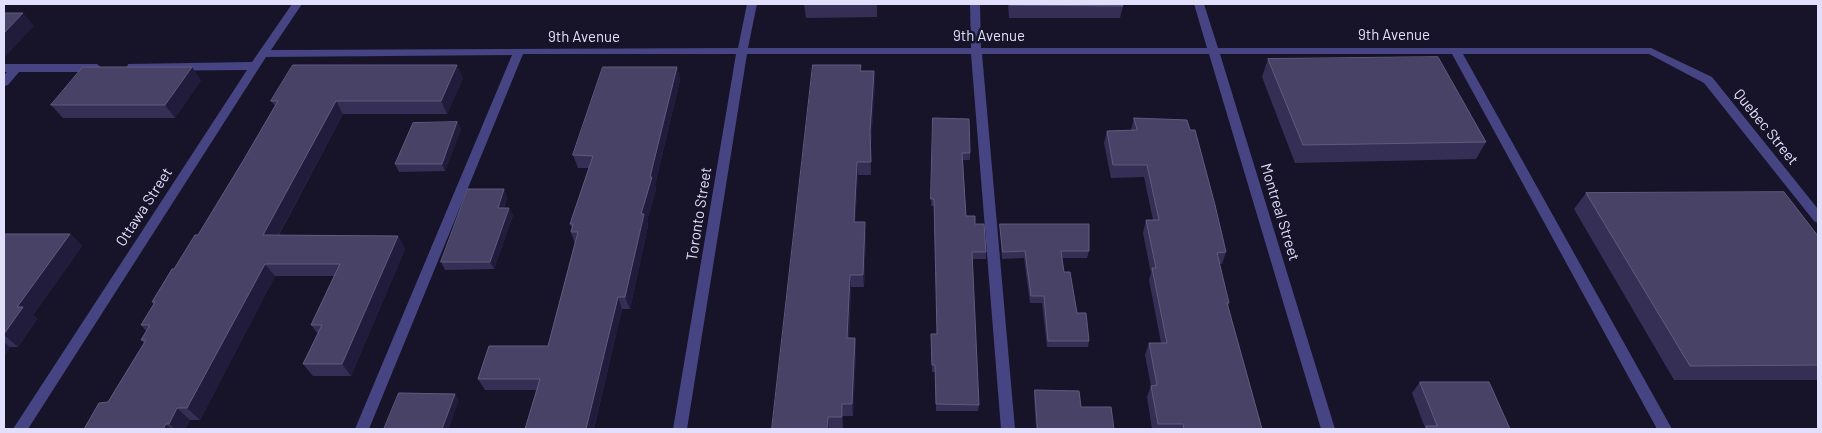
<!DOCTYPE html>
<html>
<head>
<meta charset="utf-8">
<style>
	body { margin:0 }
	#map { position:relative; width:1822px; height:433px; overflow:hidden; background:#171429; font-family:Barlow,sans-serif }
	canvas { display:block }
	.frame { position:absolute; inset:0; border:5px solid #e2dffc; pointer-events:none }
</style>
</head>
<body>
<div id="map">
<canvas width="1822" height="433"></canvas>
<div class="frame"></div>
</div>
<script>
const ctx = document.querySelector('canvas').getContext('2d');
ctx.lineJoin = 'round';
function paint(path, color) { ctx.fillStyle = color; ctx.fill(path, 'evenodd'); }
function stroke(path, color, width, dash) { ctx.strokeStyle = color; ctx.lineWidth = width; ctx.lineCap = dash ? 'butt' : 'round'; ctx.setLineDash(dash || []); ctx.stroke(path); }
function drawText(font, color, halo, rows, align = 'center') {
  ctx.font = font + ' Barlow,sans-serif'; ctx.lineWidth = 5; ctx.setLineDash([]); ctx.textBaseline = 'middle'; ctx.strokeStyle = halo; ctx.fillStyle = color; for (const [text, x, y, turn = 0] of rows) {
    ctx.save(); ctx.translate(x, y); ctx.rotate((+turn || 0) * Math.PI / 180); ctx.textAlign = isNaN(turn) ? turn : align; if (halo) ctx.strokeText(text, 0, 0); ctx.fillText(text, 0, 0); ctx.restore();
  }
}
paint(new Path2D(`
	M292 4H302L271 50 738 48 747 4H757L748 48H971L970 4H980L981 48H1207L1194 4H1204L1218 48H1651L1712 77 1818 209V223L1814 221 1704 83 1649 54H1463L1672 429H1657L1452 54H1220L1335 429H1321L1209 54H982L1015 429H1001L971 54H747L687 429H673L736 54H523L369 429H355L512 55 266 57 28 429H13L247 70 132 71 128 70 127 67 128 64 252 62Z
	M4 64H97L102 68 97 72H19L8 85 4 86V75L7 72H4Z`), '#464483');
paint(new Path2D(`
	M804 4H877V17L806 18Z
	M1008 4H1122L1123 6 1120 18H1009Z
	M1268 59 1486 142 1476 159 1295 163 1262 77Z
	M677 67 680 80 655 185 656 189 647 221 648 226 630 309H622L594 429H525L537 390H485L478 379 548 346 575 244 571 232 572 228 570 224 589 168H578L573 155Z
	M861 71H874L875 84 871 144V175H858L855 222 866 235 864 287H851L849 338H855L856 350 853 416H843V428H830L829 429H772Z
	M463 78 447 114H343L279 235 398 236 405 249 351 376H313L303 364 318 334 311 325 334 276H275L200 420H190L185 429H84L108 402 144 343 141 340 146 331 141 325 154 304 152 302 198 235 243 161 275 106 271 101Z
	M201 80 175 118H63L51 105Z
	M933 118 970 153V160H963L966 216 975 224 986 252V259H972L979 405 978 411H936L935 372H932L931 341V334H937L934 206H931Z
	M1134 118 1226 252 1222 264H1219L1229 303 1228 306 1262 429H1152L1147 397 1151 386 1145 355 1149 343H1161L1149 280 1151 273 1143 233 1146 220H1153L1144 177 1111 178 1104 143 1107 131 1131 130Z
	M457 122 461 129 445 171 399 172 395 164Z
	M504 189 507 197 504 208 513 215 494 269 445 270 441 262Z
	M1586 193 1818 236V380H1674L1574 209Z
	M1000 224 1089 251 1087 258H1062L1064 272 1077 313 1089 341 1088 347H1047L1042 303H1030L1024 258 1002 259 1000 231Z
	M4 234H70L82 246 33 315 37 319 18 347H10L4 356Z
	M1420 382 1510 429H1424L1425 428 1412 393Z
	M1035 390 1081 407 1114 429H1036L1034 396Z`), '#362f55');
paint(new Path2D(`
	M23 13 34 26 4 58V33Z
	M457 65 463 78 447 114 441 101Z
	M192 67 201 80 175 118 165 105Z
	M677 67 680 80 655 185 656 189 647 221 648 226 630 309 625 297 641 214Z
	M874 71 875 84 871 144V175L870 132Z
	M336 101 343 114 272 247 263 235Z
	M457 122 461 129 445 171 442 164Z
	M857 162 858 175 855 235 854 222Z
	M504 189 507 197 501 215 498 208Z
	M509 208 513 215 494 269 490 262Z
	M865 222 866 235 864 287 863 275Z
	M70 234 82 246 33 315 37 319 18 347 4 335 17 307Z
	M398 236 405 249 351 376 342 364Z
	M265 264 275 276 200 420 187 408Z
	M850 275 851 287 848 350 847 338Z
	M618 297 622 309 594 429H586Z
	M855 338 856 350 853 416 852 404Z
	M4 342 10 347 4 356Z
	M455 394 459 400 449 429H442Z
	M842 404 843 416V428L842 417Z
	M177 408 190 420 185 429H175L169 424Z
	M828 417 829 429H827Z
	M166 424 172 429H163Z`), '#221c3c');
const building = new Path2D(`
	M1010 4H1122L1123 6 1010 5Z
	M4 13H23L4 33Z
	M1438 57 1486 142 1303 145 1268 59Z
	M293 65H457L441 101H336L263 235 398 236 342 364H303L322 325H311L340 264H265L187 408H177L169 424H166L163 429H84L99 403 108 402 146 340H141L150 325H141L155 302H152L172 269H174L195 235H198L243 161 278 101H271Z
	M813 65H861L860 71H874L870 132 871 162H857L854 222H865L863 275H850L847 338H855L852 404H842V417H828L827 429H772Z
	M83 67H192L165 105H51Z
	M603 67H677L650 177H652L641 214H644L625 297H618L586 429H525L540 379H478L489 346H548L578 232H571L573 224H570L593 156 573 155Z
	M933 118 969 119 970 153H962L966 216H975V224H984L986 252H972L979 405 936 404 935 365H932L931 334H937L934 199H931Z
	M1134 118 1187 120 1190 130H1195L1215 205 1226 252 1217 253 1229 303H1227L1262 429H1184L1183 424H1158L1151 386 1157 385 1149 343H1167L1152 268H1156L1146 220H1159L1147 165H1113L1107 131 1137 130Z
	M457 122 442 164H395L413 123Z
	M468 189H504L498 208H509L490 262H441Z
	M1784 192 1818 236V365L1690 366 1586 193Z
	M1000 224H1089V251H1061L1064 272H1070L1077 313H1086L1089 341H1048L1044 296H1031L1025 251 1003 252Z
	M4 234H70L17 307H23L4 334Z
	M1420 382H1489L1510 429H1427L1426 426H1437Z
	M1035 390 1079 391 1081 407H1111L1114 429H1038Z
	M399 393 455 394 442 429H384Z`);
paint(building, '#484267');
stroke(building, '#605b7e', 1);
drawText('15px', '#e2dffc', '#171429', [
	["9th Avenue",1394,35],
	["9th Avenue",989,36],
	["9th Avenue",584,37],
	["Quebec Street",1766,127,51],
	["Ottawa Street",144,207,-57],
	["Montreal Street",1280,212,73],
	["Toronto Street",699,214,-81]
]);
</script>
</body>
</html>
